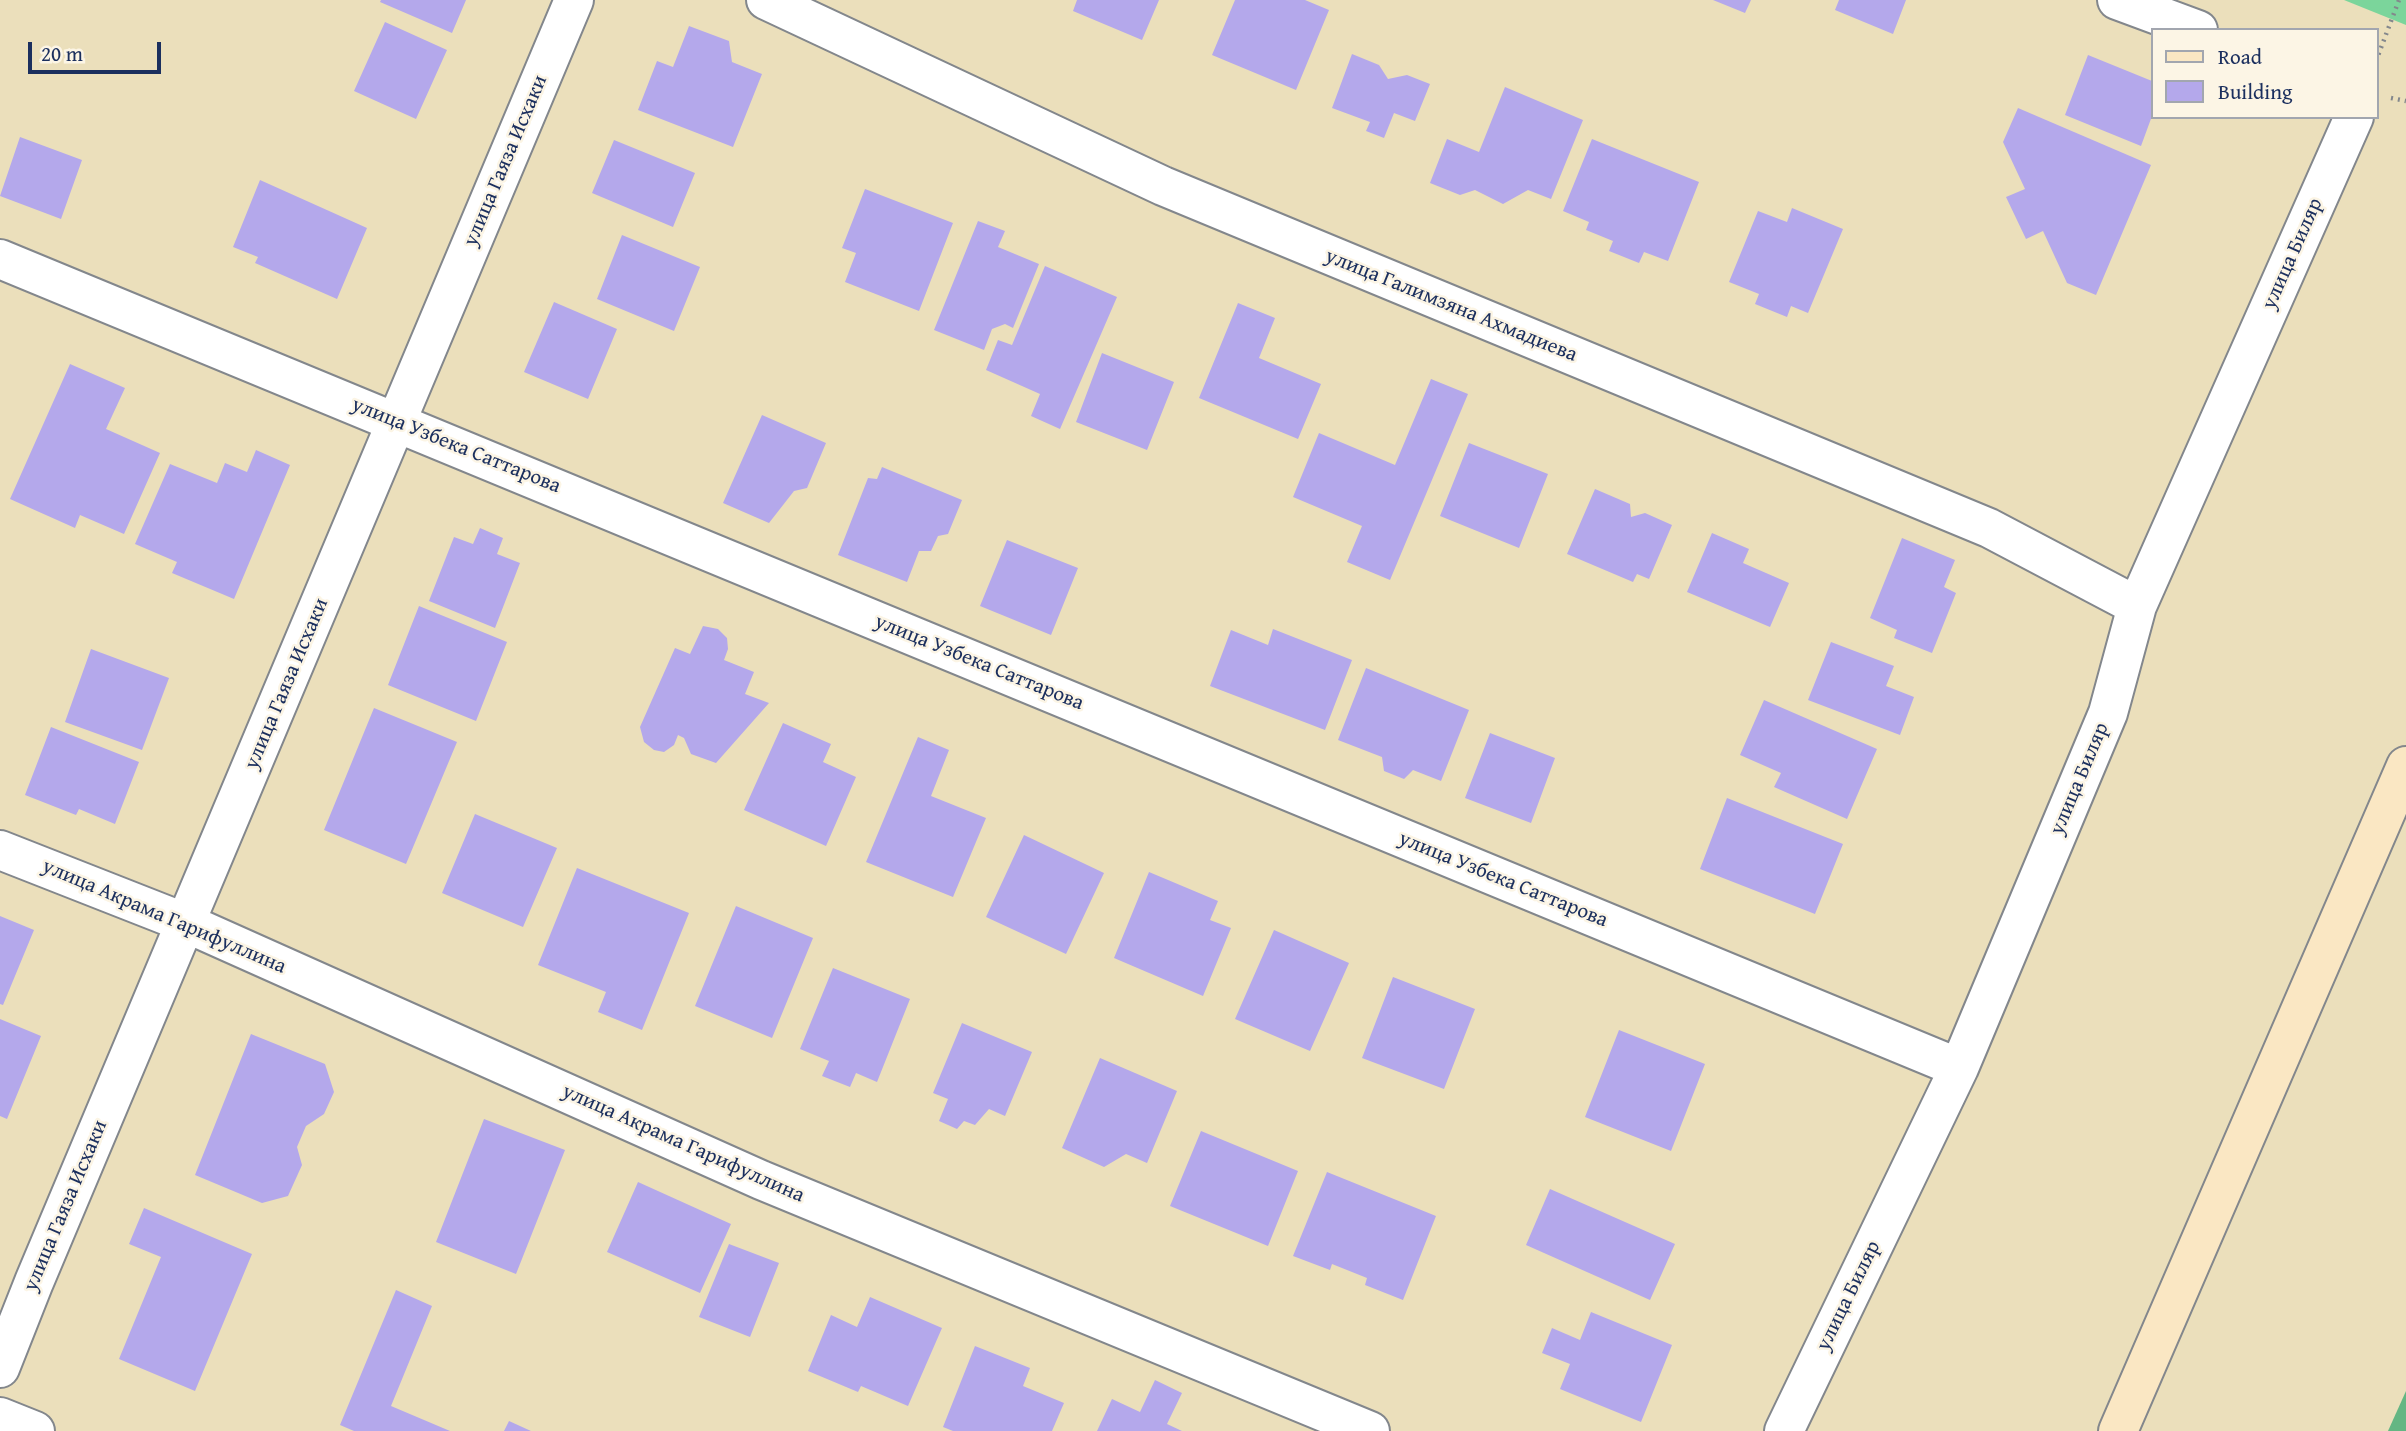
<!DOCTYPE html>
<html>
<head>
<meta charset="utf-8">
<style>
	body { margin:0 }
	#map { position:relative; width:2406px; height:1431px; overflow:hidden; background:#ebdfbb; font-family:"Gentium Book Plus",serif }
	canvas { display:block }
	.legend { position:absolute; left:2151px; top:28px; width:228px; height:91px; box-sizing:border-box; background:#fcf5e5; border:2px solid #a2a6af; margin:0; padding:9px 12px; list-style:none; font-size:21px; color:#1b2f5e }
	.legend li { display:flex; align-items:center; gap:14px; height:35px }
	.legend b { width:35px; border:2px solid #a2a6af }
	.scale { position:absolute; left:28px; top:42px; width:133px; height:32px; box-sizing:border-box; border:4px solid #1b2f5e; border-top:0; padding-left:9px; font-size:21px; line-height:24px; white-space:nowrap; color:#1b2f5e; -webkit-text-stroke:5px #fcf5e5; paint-order:stroke }
</style>
</head>
<body>
<div id="map">
<canvas width="2406" height="1431"></canvas>
<ul class="legend">
<li><b style="height:9px;background:#fae7c3"></b>Road</li>
<li><b style="height:19px;background:#b4a8eb"></b>Building</li>
</ul>
<div class="scale">20 m</div>
</div>
<script>
const ctx = document.querySelector('canvas').getContext('2d');
ctx.lineJoin = 'round';
function paint(path, color) { ctx.fillStyle = color; ctx.fill(path, 'evenodd'); }
function stroke(path, color, width, dash) { ctx.strokeStyle = color; ctx.lineWidth = width; ctx.lineCap = dash ? 'butt' : 'round'; ctx.setLineDash(dash || []); ctx.stroke(path); }
function drawText(font, color, halo, rows, align = 'center') {
  ctx.font = font + ' "Gentium Book Plus",serif'; ctx.lineWidth = 5; ctx.setLineDash([]); ctx.textBaseline = 'middle'; ctx.strokeStyle = halo; ctx.fillStyle = color; for (const [text, x, y, turn = 0] of rows) {
    ctx.save(); ctx.translate(x, y); ctx.rotate((+turn || 0) * Math.PI / 180); ctx.textAlign = isNaN(turn) ? turn : align; if (halo) ctx.strokeText(text, 0, 0); ctx.fillText(text, 0, 0); ctx.restore();
  }
}
paint(new Path2D(`
	M2344 0H2406V25Z`), '#7bd59b');
paint(new Path2D(`
	M2406 1391V1431H2388Z`), '#64b683');
paint(new Path2D(`
	M381 0H466L452 33 380 2Z
	M1077 0H1159L1142 40 1073 11Z
	M1235 0H1305L1329 10 1296 90 1212 55Z
	M1713 0H1751L1745 13Z
	M1839 0H1906L1893 34 1835 10Z
	M385 22 447 50 416 119 354 91Z
	M689 26 729 41 732 62 762 74 733 147 638 110 657 61 673 67Z
	M1352 54 1379 65 1388 79 1407 75 1430 84 1415 121 1394 113 1384 138 1366 131 1370 122 1332 108Z
	M2088 55 2152 81V116L2141 146 2065 115Z
	M1505 87 1583 120 1551 199 1528 190 1503 204 1475 190 1460 195 1430 183 1447 139 1479 152Z
	M2018 108 2151 165 2096 295 2067 283 2043 231 2026 239 2006 197 2025 189 2003 142Z
	M20 137 82 160 61 219 0 196Z
	M1592 139 1699 182 1668 261 1644 252 1639 263 1609 251 1613 241 1586 230 1589 222 1563 211Z
	M614 140 695 173 673 227 592 193Z
	M260 180 367 228 337 299 255 263 258 257 233 247Z
	M865 189 953 223 919 311 845 282 856 253 842 248Z
	M1792 208 1843 229 1808 313 1791 306 1787 317 1755 304 1759 294 1729 282 1758 211 1787 222Z
	M978 221 1005 231 998 247 1039 264 1013 328 1005 324 992 329 984 350 934 330Z
	M622 235 700 267 674 331 597 299Z
	M1045 266 1117 297 1060 429 1031 416 1040 394 986 370 998 340 1012 345Z
	M554 302 617 329 588 399 524 372Z
	M1238 303 1275 318 1259 358 1321 384 1298 439 1199 398Z
	M1102 353 1174 382 1147 450 1076 422Z
	M70 364 125 388 106 429 160 453 124 534 80 515 75 528 10 499Z
	M1431 379 1468 394 1390 580 1347 562 1362 526 1293 497 1319 433 1395 465Z
	M762 415 826 443 807 488 794 491 769 523 723 503Z
	M1469 443 1548 474 1519 548 1440 516Z
	M256 450 290 465 234 599 172 573 177 562 135 544 170 464 217 483 225 463 247 472Z
	M882 467 962 500 948 534 938 536 931 551H919L907 582 838 555 868 478 877 479Z
	M1595 489 1630 504 1631 517 1645 513 1672 525 1649 579 1637 574 1633 582 1567 554Z
	M480 528 503 538 497 554 520 563 495 628 429 601 454 537 473 544Z
	M1712 533 1749 549 1743 563 1789 583 1770 627 1687 592Z
	M1902 538 1955 560 1944 587 1956 593 1932 653 1894 638 1897 630 1870 618Z
	M1007 540 1078 568 1051 635 980 606Z
	M419 606 507 642 476 721 388 685Z
	M703 626 718 629 727 638 728 649 724 660 754 672 745 694 769 703 716 763 691 754 684 738 678 735 674 745 664 752 654 750 644 742 640 727 675 648 690 654Z
	M1273 629 1352 660 1325 730 1210 686 1231 630 1268 645Z
	M1831 642 1894 666 1886 686 1914 697 1900 735 1808 700Z
	M91 649 169 678 142 750 65 722Z
	M1366 668 1469 710 1441 781 1413 770 1404 779 1384 771 1382 757 1338 740Z
	M1764 700 1877 749 1847 819 1774 787 1781 773 1740 755Z
	M374 708 457 742 406 864 324 830Z
	M783 723 831 744 823 762 856 777 826 846 744 810Z
	M51 727 139 762 115 824 79 809 76 815 25 795Z
	M1490 733 1555 758 1531 823 1465 798Z
	M918 737 949 750 931 796 986 818 953 897 866 862Z
	M1727 798 1843 844 1815 914 1700 869Z
	M475 814 557 848 523 927 442 893Z
	M1024 835 1104 873 1066 954 986 917Z
	M577 868 689 913 642 1030 598 1012 606 992 538 965Z
	M1149 872 1218 901 1210 920 1231 928 1203 996 1114 958Z
	M736 906 813 938 772 1038 695 1006Z
	M0 916 34 930 3 1005 0 1004Z
	M1274 930 1349 963 1310 1051 1235 1019Z
	M833 968 910 999 877 1082 856 1073 850 1087 822 1076 829 1061 800 1049Z
	M1393 977 1475 1009 1444 1089 1362 1058Z
	M0 1019 41 1036 7 1119 0 1116Z
	M962 1023 1032 1052 1005 1116 989 1109 975 1125 964 1121 957 1129 939 1121 948 1099 933 1093Z
	M1619 1030 1705 1064 1671 1151 1585 1117Z
	M251 1034 325 1064 334 1092 324 1114 306 1126 297 1147 302 1165 288 1196 262 1203 195 1175Z
	M1100 1058 1177 1091 1147 1163 1126 1154 1104 1167 1062 1148Z
	M484 1119 565 1150 516 1274 436 1242Z
	M1201 1131 1298 1171 1268 1246 1170 1206Z
	M1327 1172 1436 1216 1403 1300 1365 1285 1367 1278 1332 1264 1330 1270 1293 1256Z
	M638 1182 731 1224 700 1293 607 1252Z
	M1550 1189 1675 1244 1650 1300 1526 1245Z
	M144 1208 252 1254 195 1391 119 1359 161 1257 129 1244Z
	M729 1244 779 1263 750 1337 699 1317Z
	M396 1290 432 1306 391 1406 450 1431H354L340 1425Z
	M870 1297 942 1328 908 1406 861 1386 858 1392 808 1371 831 1315 857 1327Z
	M1591 1312 1672 1345 1641 1422 1560 1389 1570 1364 1542 1353 1552 1328 1580 1340Z
	M975 1346 1030 1368 1023 1386 1064 1403 1052 1431H953L943 1427Z
	M1155 1380 1182 1393 1167 1424 1182 1431H1097L1112 1399 1140 1412Z
	M509 1421 531 1431H504Z`), '#b4a8eb');
const street = new Path2D(`
	M766 0 1163 186 1989 528 2137 606
	M2117 0 2198 30
	M0 259 1959 1068
	M0 850 186 923 761 1180 1370 1431
	M0 1368 34 1282 574 0
	M0 1417 35 1431
	M1784 1431 1959 1068 2108 713 2137 606 2354 117`);
const secondary = new Path2D(`
	M2118 1431 2406 766`);
stroke(street, '#83878c', 42);
stroke(secondary, '#83878c', 42);
stroke(new Path2D(`
	M2376 61 2399 0
	M2391 98 2406 101`), '#83878c', 4.5, [2, 5]);
stroke(street, '#fff', 38);
stroke(secondary, '#fae7c3', 38);
drawText('21px', '#1b2f5e', '#fcf5e5', [
	["улица Гаяза Исхаки",506,161,-67],
	["улица Биляр",2293,254,-66],
	["улица Галимзяна Ахмадиева",1451,306,22],
	["улица Узбека Саттарова",456,446,22],
	["улица Узбека Саттарова",979,663,22],
	["улица Гаяза Исхаки",287,684,-67],
	["улица Биляр",2080,779,-67],
	["улица Узбека Саттарова",1503,880,22],
	["улица Акрама Гарифуллина",164,917,23],
	["улица Акрама Гарифуллина",683,1144,24],
	["улица Гаяза Исхаки",66,1206,-67],
	["улица Биляр",1849,1296,-64]
]);
</script>
</body>
</html>
